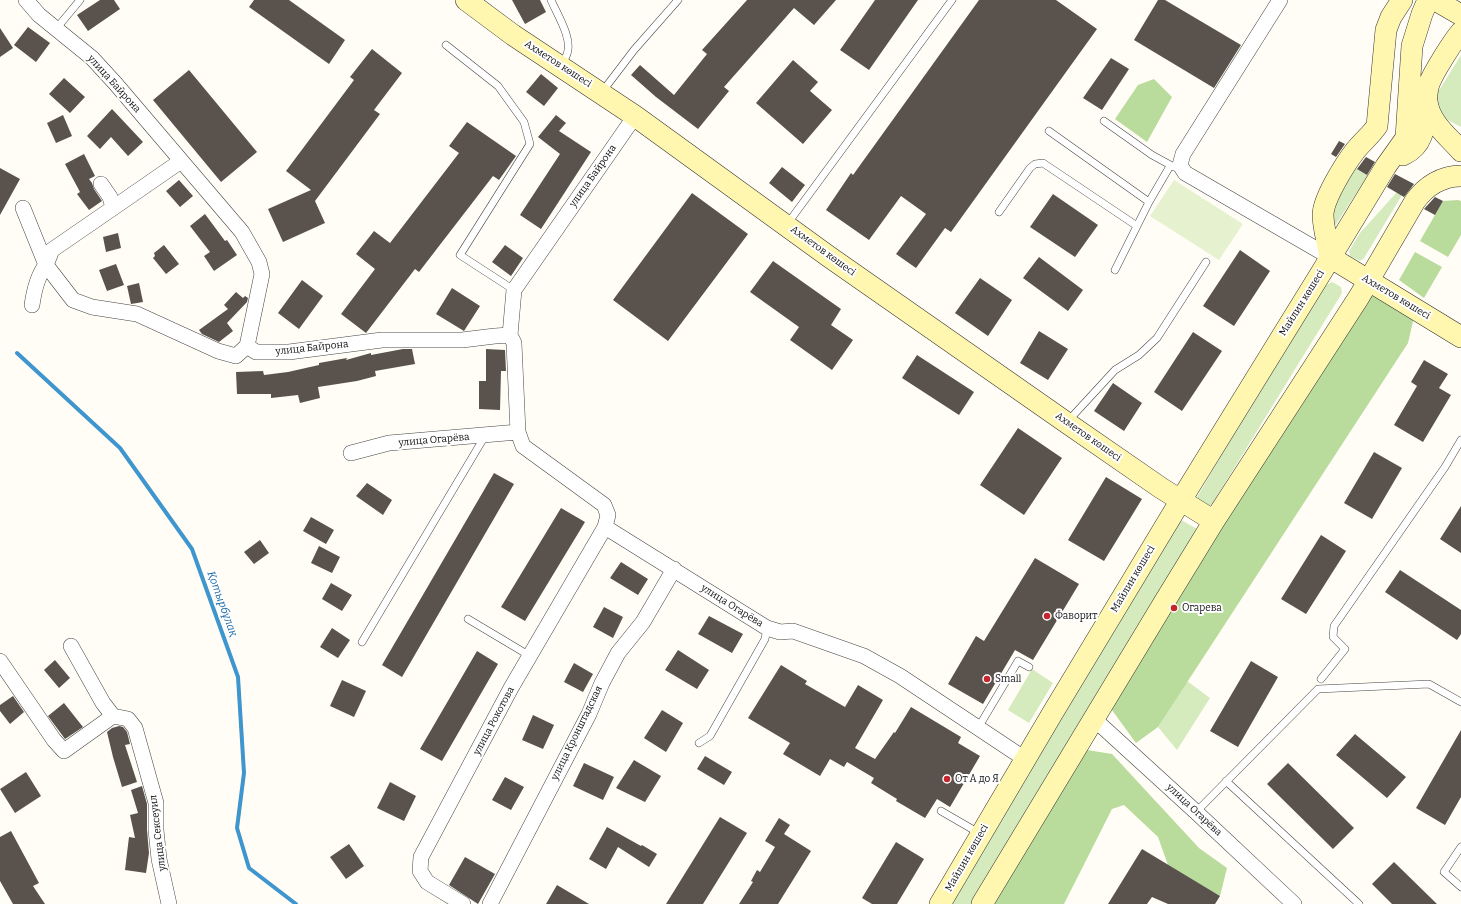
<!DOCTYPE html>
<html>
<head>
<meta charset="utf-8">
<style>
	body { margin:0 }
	canvas { display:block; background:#fffdf5 }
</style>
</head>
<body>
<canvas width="1461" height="904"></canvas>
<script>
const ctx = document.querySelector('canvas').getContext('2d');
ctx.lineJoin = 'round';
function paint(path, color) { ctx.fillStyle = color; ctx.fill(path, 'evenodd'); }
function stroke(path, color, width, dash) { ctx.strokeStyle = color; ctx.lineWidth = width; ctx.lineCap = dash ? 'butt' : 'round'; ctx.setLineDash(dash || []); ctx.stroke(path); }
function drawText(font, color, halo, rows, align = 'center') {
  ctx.font = font + ' Bitter,serif'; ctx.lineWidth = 4; ctx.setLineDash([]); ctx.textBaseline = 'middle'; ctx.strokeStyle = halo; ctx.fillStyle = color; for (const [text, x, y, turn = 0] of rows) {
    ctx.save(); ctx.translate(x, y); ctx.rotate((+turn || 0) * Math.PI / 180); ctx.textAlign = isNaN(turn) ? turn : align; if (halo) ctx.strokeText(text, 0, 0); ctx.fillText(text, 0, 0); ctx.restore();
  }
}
paint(new Path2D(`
	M1461 55V127L1442 117 1435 97Z
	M1352 166 1368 175 1329 235 1330 204Z
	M1397 192 1402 195 1364 258 1360 261 1350 256 1349 251 1360 233Z
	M1332 282 1341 287 1342 293 1212 504 1205 509 1196 499 1273 366 1323 287Z
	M1183 521 1197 529 979 904H951L1176 523Z
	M1032 669 1053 683 1029 723 1008 710Z
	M1187 681 1210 698 1177 750 1158 727Z`), '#d5ebbd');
paint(new Path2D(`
	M1154 79 1172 97 1147 142 1115 119 1138 85Z
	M1458 200 1461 201V235L1448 257 1420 241 1443 201Z
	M1415 252 1442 267 1424 298 1399 280Z
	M1370 290 1414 317 1408 343 1158 727 1136 743 1109 706Z
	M1087 750 1112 754 1199 848 1227 868 1220 896 1168 865 1158 837 1124 805 1112 809 1064 904H993Z`), '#b9dc9c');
paint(new Path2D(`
	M1174 180 1243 224 1219 260 1150 216Z`), '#e6f2cf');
stroke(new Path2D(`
	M17 353 120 448 192 549 238 677 244 773 237 828 249 868 296 904`), '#3f96cf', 4);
paint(new Path2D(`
	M100 0H114L120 9 88 31 77 15Z
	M254 0H289L345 40 329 64 249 7Z
	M512 0H540L546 12 525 24Z
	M747 0H836L814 25 794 8 724 87 729 91 698 129 656 97 631 75 640 65 674 95 707 54 702 50Z
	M875 0H918L869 70 840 50Z
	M979 0H1056L1097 29 951 232 945 228 916 268 896 254 926 214 901 196 869 240 826 210 851 173 853 175Z
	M1158 0H1165L1241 45 1214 88 1134 40Z
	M28 27 50 43 36 62 14 45Z
	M0 28 13 48 0 57Z
	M372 49 402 73 374 110 380 114 315 201 325 223 283 242 268 209 311 190 286 171 354 80 350 77Z
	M1111 58 1129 69 1102 110 1083 98Z
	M793 60 818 82 810 91 832 110 803 144 756 103Z
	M189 70 257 152 221 182 153 100Z
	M541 74 558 88 544 106 526 92Z
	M64 78 85 97 70 113 49 94Z
	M112 109 143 142 128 156 111 137 100 149 87 136Z
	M63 115 72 136 56 143 47 123Z
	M556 115 566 123 559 131 591 152 541 229 520 215 560 154 538 137Z
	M467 122 516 156 499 180 493 176 419 272 415 269 366 333 341 314 375 269 356 254 374 231 390 243 459 153 449 146Z
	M1339 141 1345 144 1336 157 1331 154Z
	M84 154 95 176 89 179 92 183 94 189 102 201 89 210 77 194 80 192 65 164Z
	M1366 157 1375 162 1367 175 1357 169Z
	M782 167 805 185 792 202 769 183Z
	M0 168 20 179 0 215Z
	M1395 174 1414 184 1404 197 1387 187Z
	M179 180 193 196 180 207 166 191Z
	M692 193 748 234 668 341 613 300Z
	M1053 194 1098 225 1075 257 1030 227Z
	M1435 197 1443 201 1435 215 1424 209Z
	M205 214 225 241 227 240 237 255 214 271 204 256 210 252 190 226Z
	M118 233 121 248 106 252 103 237Z
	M164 245 179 264 166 274 153 258 155 256 154 253Z
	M505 245 523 258 511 276 492 262Z
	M1240 250 1270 271 1234 326 1203 306Z
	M1039 257 1083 290 1068 311 1023 278Z
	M773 261 841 309 831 325 853 340 832 370 790 340 799 327 750 292Z
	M116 264 124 285 107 291 99 270Z
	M980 278 1012 300 988 336 955 313Z
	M302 280 323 296 299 329 278 313Z
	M139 283 143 302 131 304 127 286Z
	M452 288 480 306 464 331 436 314Z
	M236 292 243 298 245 296 248 298 247 302 227 323 233 331 219 342 202 334 199 330 228 309 224 305Z
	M1039 331 1068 349 1048 380 1020 363Z
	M1193 332 1222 351 1182 411 1154 392Z
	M403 349H412L415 364 375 371 376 376 357 381 318 387 320 398 300 403 298 395 271 398V394H237L236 372 263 371 264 375 288 372 319 365V363L347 358 346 360 371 353V355Z
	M486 349 505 350 506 371H501L500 410 479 409V381H486Z
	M917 355 974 392 959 415 902 378Z
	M1424 360 1448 374 1439 388 1451 395 1423 442 1394 425 1417 386 1411 382Z
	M1113 383 1142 403 1124 431 1094 411Z
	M1018 428 1062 458 1024 515 980 485Z
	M1374 452 1402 468 1372 519 1344 503Z
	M494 473 514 484 402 677 382 665Z
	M1106 477 1142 499 1104 561 1068 540Z
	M367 483 392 500 383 515 356 496Z
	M1461 506V553L1440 539Z
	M561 508 585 522 525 621 501 607Z
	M311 517 334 530 326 544 303 531Z
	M1321 535 1346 551 1306 614 1281 599Z
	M260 540 269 553 254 564 244 552Z
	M319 546 340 557 332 573 311 563Z
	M1035 558 1079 584 1033 660 1015 650 983 704 948 684 976 636 984 641Z
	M621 562 648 579 638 595 610 578Z
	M1400 570 1461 610V634L1457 640 1385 592Z
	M331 583 352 595 342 611 322 599Z
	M604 607 623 617 613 638 593 627Z
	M709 616 743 634 732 653 698 634Z
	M332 628 350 640 338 658 320 647Z
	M678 650 709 670 697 689 665 670Z
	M477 651 498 664 442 761 420 749Z
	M55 660 70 678 59 688 44 670Z
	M1251 661 1278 677 1238 747 1210 731Z
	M574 663 593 674 583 692 564 682Z
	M781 665 807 681 805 684 845 707 858 685 883 700 855 748 875 759 894 732 895 733 911 707 961 737 958 743 980 756 950 807 937 799 925 818 896 801 897 799 871 783 874 778 847 762 844 767 830 759 820 776 783 754 790 743 748 718Z
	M342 680 366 691 354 717 330 706Z
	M13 696 24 712 10 724 0 711V705Z
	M64 703 83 727 65 739 48 716Z
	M662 710 683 723 666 752 644 738Z
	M533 715 554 725 543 749 522 740Z
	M119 726 123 727 127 732 130 744 125 745 137 782 122 787 113 757 107 732 112 728Z
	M1461 730V797L1445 825 1416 808Z
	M1355 734 1406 777 1387 798 1336 755Z
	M705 756 732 772 724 785 697 769Z
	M634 760 661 776 645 802 616 788Z
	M584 763 614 777 603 800 573 786Z
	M1288 763 1354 828 1333 849 1267 784Z
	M26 772 41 796 15 813 0 789Z
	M505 777 524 787 511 810 492 800Z
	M390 782 416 796 404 821 377 808Z
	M142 786 147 804V830L149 853 146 873 125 870 129 837 135 838 130 815 138 813 131 790Z
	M720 817 747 833 703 904H666Z
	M779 818 790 825 784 834 811 851 778 904H739L753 882 751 881 757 870 760 872 775 847 765 841Z
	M607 827 641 846 642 845 657 854 649 867 618 847 606 869 589 859Z
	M11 831 39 883 33 886 45 904H13L0 881V837Z
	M896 842 924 859 897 904H872L862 898Z
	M349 844 364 866 346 879 330 857Z
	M1142 849 1220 896 1215 904H1168L1152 897 1147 904H1108Z
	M465 857 495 874 478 904 449 885Z
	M1394 862 1437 904H1392L1372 884Z
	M557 885 589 904H546Z`), '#5a524d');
const lane = new Path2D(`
	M551 0C557 14 573 39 567 54 566 58 562 62 560 65
	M56 29 80 0
	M446 45 498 86 524 122 530 144 460 255 514 290
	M602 92 634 50 678 0
	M1104 121 1152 155 1174 167
	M1049 131 1149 202
	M999 212 1030 168 1035 164 1043 163 1137 226
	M788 223 952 0
	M1115 270 1149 202 1170 166
	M1068 421 1115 370 1139 355 1157 338 1206 262
	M468 619 530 656
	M362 642 485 436
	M1321 679 1345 649 1333 637 1334 626 1445 467 1461 440
	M978 728 1018 661 1029 667
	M699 743 710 736 765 639 767 628
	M1226 781 1359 904
	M941 811 979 833
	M1196 812 1318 689 1429 684 1461 702
	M1461 847 1444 872 1461 887`);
const street = new Path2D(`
	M26 0 39 15 92 58 115 83 242 232 259 262 262 274 247 346 256 352H289L382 340H462L495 336 510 335 514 290 635 116
	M1280 0 1183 154 1180 165 1185 173 1330 257
	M23 208 46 265
	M113 208 181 161
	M46 265 52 250 113 208 110 197 101 184
	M32 305C34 291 37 276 46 265L73 300 92 307 137 314 218 351 236 356 247 346
	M510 335 514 343 518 432 523 446 604 505 608 515 605 527 767 628 780 632 793 631 864 656 900 676 1025 759
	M351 453 389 443 518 432
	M71 646 103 703 113 716 128 719 135 728 156 803V830L159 859 169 904
	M0 661 54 740 64 751 113 716
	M1093 718 1196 812 1294 904
	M463 904 427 882 420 871 421 857 511 688 605 527
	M490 904 589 714 602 683 618 653 643 622 674 569`);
const secondary = new Path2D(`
	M466 0 513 35 635 116 828 256 1067 423 1161 488 1214 521
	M1435 0 1461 15
	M1427 101C1429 122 1448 136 1461 151
	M1403 155C1433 141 1421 110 1429 84 1433 73 1453 41 1461 32
	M1330 257C1328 244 1323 227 1323 215 1323 199 1345 164 1355 151 1362 142 1371 135 1377 126L1386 30 1391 17 1402 0
	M1330 257 1461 337
	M940 904 1052 714 1181 500 1321 273 1386 166 1406 138 1412 46 1422 14 1428 0
	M982 904 1165 601 1214 521 1359 297 1415 201C1426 186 1442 176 1461 176`);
stroke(lane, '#444', 8);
stroke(street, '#444', 16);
stroke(secondary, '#333', 22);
stroke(lane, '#fff', 7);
stroke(street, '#fff', 15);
stroke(secondary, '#fff6b0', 21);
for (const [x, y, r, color] of [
	[1174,608,4,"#c4262e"],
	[1047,616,4,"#c4262e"],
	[987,679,4,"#c4262e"],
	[947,779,4,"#c4262e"]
]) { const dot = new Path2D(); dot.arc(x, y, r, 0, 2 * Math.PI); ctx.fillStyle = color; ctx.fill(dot); stroke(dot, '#fff', 1.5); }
drawText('10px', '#111', '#fff', [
	["Ахметов көшесі",558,64,33],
	["улица Байрона",114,84,48],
	["улица Байрона",593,176,-55],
	["Ахметов көшесі",823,251,36],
	["Ахметов көшесі",1396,297,31],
	["Майлин көшесі",1302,303,-58],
	["улица Байрона",312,348,-6],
	["Ахметов көшесі",1088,437,35],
	["улица Огарёва",434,440,-5],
	["Майлин көшесі",1133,579,-59],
	["улица Огарёва",732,606,32],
	["улица Рокотова",494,721,-62],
	["улица Кронштадская",577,733,-64],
	["улица Огарёва",1194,810,43],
	["улица Сексеуил",158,833,-97],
	["Майлин көшесі",967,858,-60]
]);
drawText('10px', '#111', '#fff', [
	["Огарева",1182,608],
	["Фаворит",1055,616],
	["Small",995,679],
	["От А до Я",955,779]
], 'left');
drawText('italic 11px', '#1768a6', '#fff', [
	["Қотырбұлақ",222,604,70]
]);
</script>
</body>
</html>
